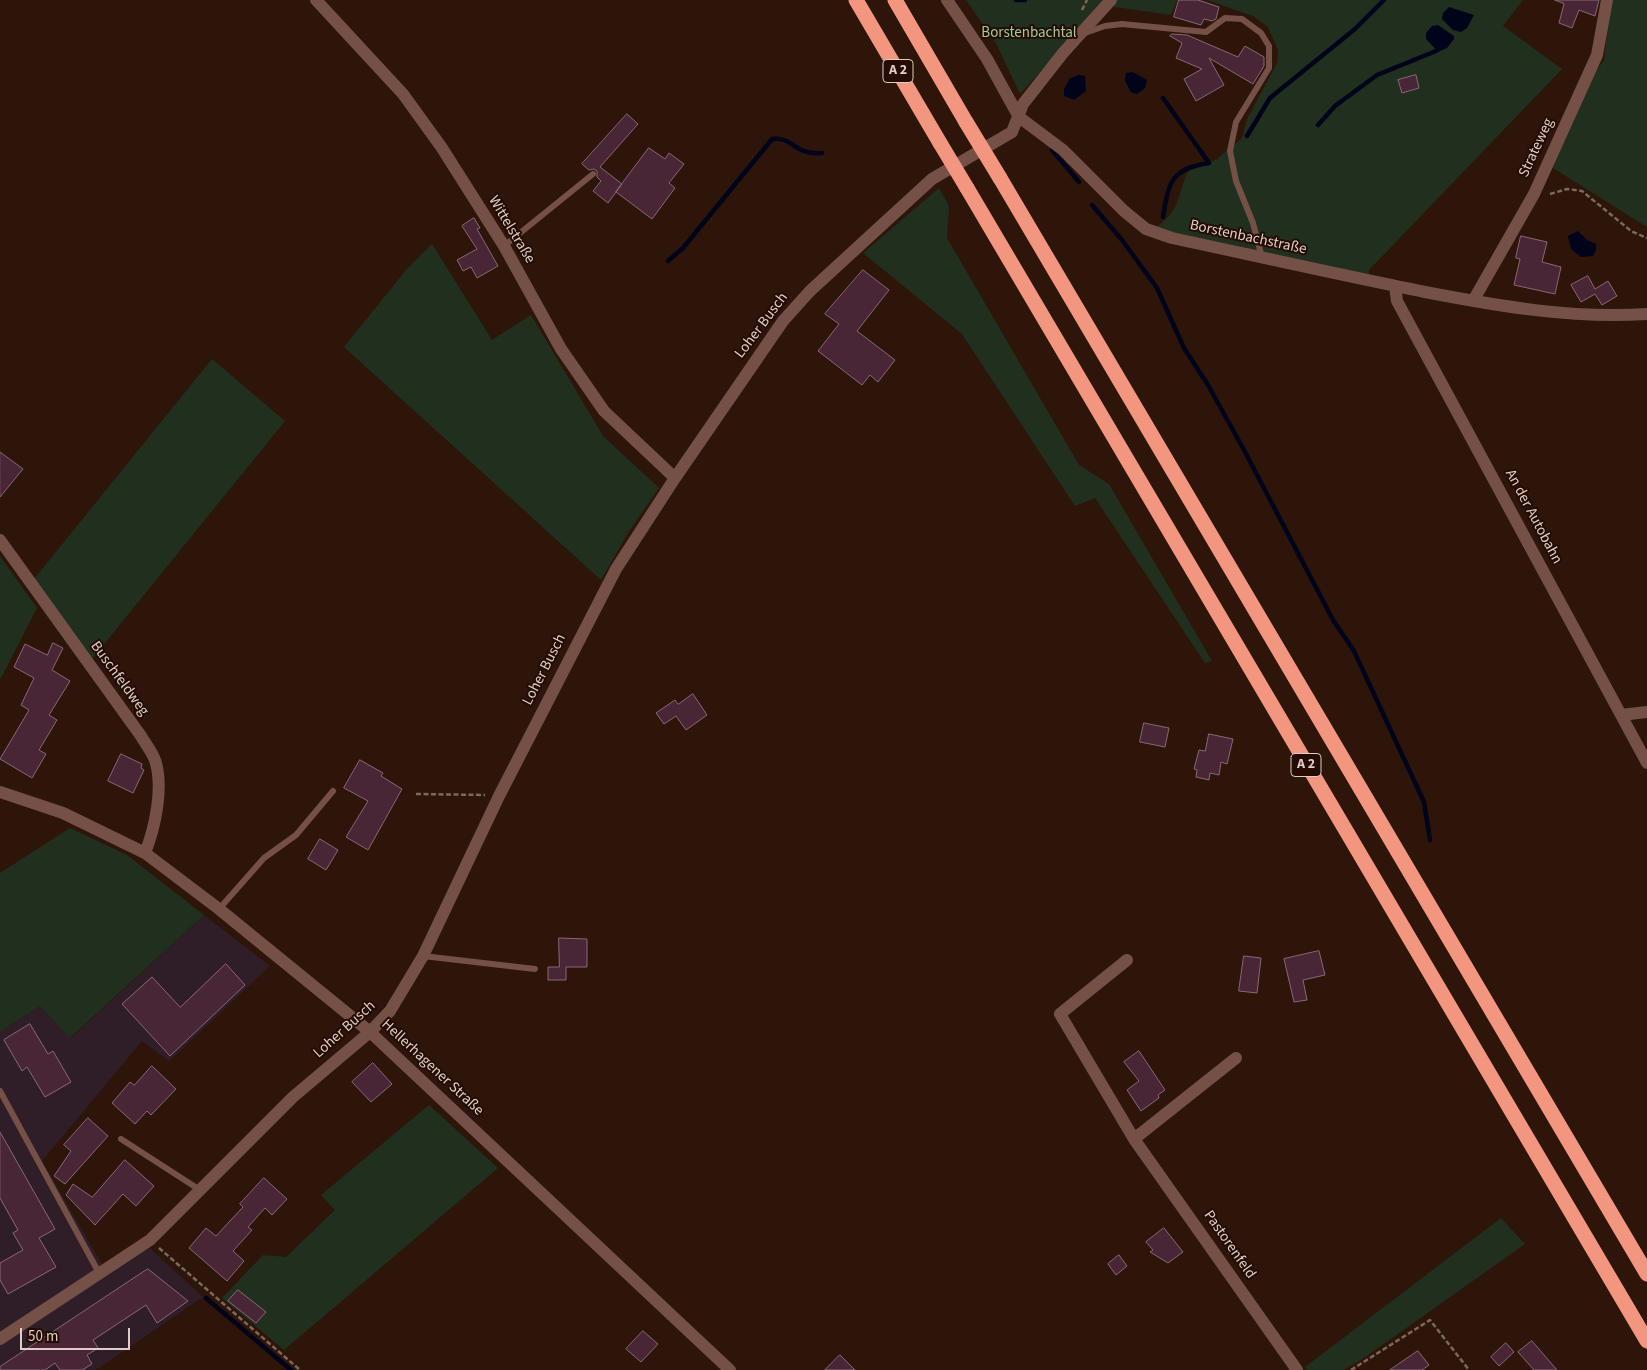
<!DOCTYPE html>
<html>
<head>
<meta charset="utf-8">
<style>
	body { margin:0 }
	#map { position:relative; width:1647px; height:1370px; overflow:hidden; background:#2e1509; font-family:"Source Sans 3",sans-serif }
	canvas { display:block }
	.scale { position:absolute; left:20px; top:1328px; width:110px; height:22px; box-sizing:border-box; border:2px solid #dfcec6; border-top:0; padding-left:6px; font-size:15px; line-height:18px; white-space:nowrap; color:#dfcec6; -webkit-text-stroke:4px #240c02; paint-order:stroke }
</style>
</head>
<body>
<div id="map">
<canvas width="1647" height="1370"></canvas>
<div class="scale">50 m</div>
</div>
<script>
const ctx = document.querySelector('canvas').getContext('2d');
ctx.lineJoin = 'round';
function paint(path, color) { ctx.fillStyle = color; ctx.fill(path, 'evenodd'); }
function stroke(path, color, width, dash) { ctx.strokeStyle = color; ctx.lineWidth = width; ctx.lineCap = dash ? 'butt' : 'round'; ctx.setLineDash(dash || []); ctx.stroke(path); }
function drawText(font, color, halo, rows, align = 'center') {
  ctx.font = font + ' "Source Sans 3",sans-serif'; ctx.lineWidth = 4; ctx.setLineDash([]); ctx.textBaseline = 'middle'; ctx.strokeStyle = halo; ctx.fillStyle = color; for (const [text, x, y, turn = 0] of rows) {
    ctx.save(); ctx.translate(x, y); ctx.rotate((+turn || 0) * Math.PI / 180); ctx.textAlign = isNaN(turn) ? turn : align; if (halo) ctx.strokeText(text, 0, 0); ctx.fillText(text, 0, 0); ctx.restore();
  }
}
paint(new Path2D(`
	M204 915 270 966 169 1061 142 1041 42 1161 106 1271 150 1248 203 1297 96 1370H0V1032L40 1006 71 1038Z`), '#2f1e28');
paint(new Path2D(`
	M966 0H1177L1171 15 1101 5 1020 94 996 43Z
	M1207 0H1523L1503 26 1562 69 1369 270 1368 285 1153 229C1182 211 1175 199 1188 172L1193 168 1216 160 1242 138 1247 119 1277 63 1278 50 1268 27 1253 16Z
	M1611 0H1647V227L1545 163 1587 84 1604 60Z
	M939 188 949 206 947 238 1079 465 1109 484 1212 661 1205 663 1095 498 1075 506 962 334 863 253Z
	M432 244 492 340 531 315 603 436 659 488 628 533 601 580 344 347 406 270Z
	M212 359 285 421 92 659 34 579Z
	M0 556 37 608 0 680Z
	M70 828 127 855 204 915 70 1038 40 1006 0 1032V873Z
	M429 1105 498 1168 284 1350 222 1298 263 1255 286 1257 335 1210 321 1195Z
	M1501 1218 1525 1244 1361 1360 1343 1370H1307L1305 1367Z`), '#21301e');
paint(new Path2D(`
	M1449 7 1474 15 1467 28 1461 32 1453 30 1442 19 1443 13Z
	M1438 25 1454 36V39L1447 48 1438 52 1426 39V33L1432 26Z
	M1133 72 1147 80 1145 88 1137 94 1131 92 1125 81 1126 73Z
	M1079 75 1085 76 1086 91 1074 100 1064 96V89L1070 78Z
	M1578 231 1587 240 1596 244V250L1593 256 1581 257 1571 249 1568 236Z`), '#00041b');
stroke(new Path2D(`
	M1016 0H1025
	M1163 98 1209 163C1171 169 1169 181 1163 217
	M1318 125 1335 106 1377 75 1436 51
	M1247 136 1270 98 1355 29 1384 0
	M1052 150 1079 182
	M1092 205 1122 240 1157 288 1184 348 1208 385 1244 450 1333 620 1354 651 1424 802 1430 840
	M668 261 683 248 772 139C793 136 795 156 822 153
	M206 1298 291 1370`), '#00041b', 4.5);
const building = new Path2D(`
	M1179 0H1198L1219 7 1216 19 1212 21 1204 19 1201 25 1174 17Z
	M1555 0H1599L1595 16 1579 10 1572 28 1559 23 1564 4Z
	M1172 34 1187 35 1238 57 1245 46 1264 57V66L1253 84 1209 58 1224 85 1196 101 1184 79 1202 69 1176 58 1182 43 1170 36Z
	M1416 75 1419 88 1402 93 1398 80Z
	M627 114 638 124 600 167 622 184 608 203 593 191 601 181 597 177V171L594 169 589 170 582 164Z
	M649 148 665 159 669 153 684 164 669 183 675 188 652 219 616 192Z
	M474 218 480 228 477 229 498 266 477 278 471 267 463 271 457 260 477 249 462 226Z
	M1521 236 1547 242 1542 262 1561 267 1555 294 1514 285 1520 259 1516 258Z
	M863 270 889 290 857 331 895 360 878 382 870 375 862 385 818 351 839 324 825 314Z
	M1588 276 1595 289 1608 281 1617 296 1602 305 1595 294 1581 302 1571 285Z
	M0 452 23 469 0 497Z
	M53 643 63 648 52 670 70 681 49 715 57 720 39 750 46 754 32 778 0 759 29 710 21 705 34 678 14 667 25 644 47 655Z
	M693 694 707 715 686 730 676 716 664 724 656 713 675 700 678 704Z
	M1144 723 1169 728 1165 747 1140 742Z
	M1209 734 1233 739 1227 764 1221 762 1219 775 1210 773 1209 780 1196 777 1197 770 1194 769 1199 750 1205 751Z
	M121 754 142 764 141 768 144 770 133 793 108 781Z
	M360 760 383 773 381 776 402 789 368 850 346 837 368 801 344 788Z
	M320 839 338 850 326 870 308 859Z
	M559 938 587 939V967H566V980H548V967H559Z
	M1319 951 1325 975 1303 980 1307 1000 1294 1002 1284 959Z
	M1244 956 1261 958 1257 993 1239 991Z
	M226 964 245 985 170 1056 122 1004 152 977 180 1007Z
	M30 1024 48 1054 53 1051 71 1082 45 1097 27 1067 22 1071 4 1040Z
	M1139 1051 1165 1090 1158 1095 1159 1098 1141 1111 1127 1090 1139 1081 1124 1062Z
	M373 1063 392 1084 371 1102 352 1082Z
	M152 1066 176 1089 151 1115 147 1111 135 1124 112 1103 130 1082 134 1085Z
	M88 1118 108 1136 65 1184 54 1176 71 1151 64 1145Z
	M0 1132 55 1229 39 1238 56 1267 8 1294 0 1280V1263L23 1250 13 1233 18 1230 0 1198Z
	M125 1160 154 1186 136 1206 123 1194 95 1225 66 1195 73 1184 92 1197Z
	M264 1178 287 1199 272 1215 265 1208 248 1227 252 1230 233 1251 244 1261 227 1281 189 1248 206 1228 216 1236 243 1207 240 1204Z
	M1164 1228 1183 1252 1168 1263 1150 1252 1153 1250 1146 1242Z
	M1119 1255 1127 1266 1116 1275 1108 1264Z
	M148 1269 188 1301 157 1323 146 1305 93 1340 98 1348 87 1355 92 1364 82 1370H60L55 1363 45 1370H0V1367Z
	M238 1290 266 1312 256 1323 228 1301Z
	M643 1331 658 1344 641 1362 626 1349Z
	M1532 1341 1557 1370H1534L1518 1352Z
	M1506 1343 1514 1352 1499 1366 1491 1357Z
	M1418 1351 1429 1365 1422 1370H1390Z
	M840 1355 855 1370H825Z`);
paint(building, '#492636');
stroke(building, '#886876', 1);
stroke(new Path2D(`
	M1082 10 1087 0
	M1550 194 1567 189 1582 191 1631 231 1647 238
	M416 794 485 795
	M159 1248 300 1370
	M1351 1370 1430 1320 1469 1370`), '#7e685e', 2.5, [5, 2.5]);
stroke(new Path2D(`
	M1085 33 1105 26 1122 24 1206 32 1225 18 1242 19 1261 33 1269 46V68L1236 122 1230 151 1236 181 1253 223 1262 258
	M504 246 593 174
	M219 909 264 858 296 835 333 791
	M423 956 535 969
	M0 1091 99 1273
	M121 1139 200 1190`), '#755047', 6);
stroke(new Path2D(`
	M316 0 403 94 442 148 504 246 561 349 604 411 675 478
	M947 0 987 59 1019 117 1063 150 1124 211 1146 229 1172 238C1256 256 1340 275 1425 292 1498 306 1572 319 1647 314
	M1395 286 1397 301 1647 763
	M1473 301 1534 194 1597 55 1607 0
	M0 540 141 736C145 743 152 752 155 760 164 787 155 828 145 853
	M1621 715 1647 712
	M0 792 63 813 145 853 219 909 370 1032 730 1370
	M1127 960 1060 1014 1134 1139 1297 1370
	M1134 1139 1236 1058
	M0 1339 150 1240 293 1097 370 1032 390 1011 423 956 499 796 616 569 675 478 783 321 810 291 932 179 1012 132 1023 104 1063 53 1111 0`), '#755047', 12);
stroke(new Path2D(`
	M856 0 940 143
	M895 0 966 122
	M1000 178 1647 1274
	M967 188 1647 1341`), '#f39680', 15);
stroke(new Path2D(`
	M966 122 1000 178
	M940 143 967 188`), '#f39680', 15);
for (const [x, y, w] of [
	[898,71,30],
	[1306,765,30]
]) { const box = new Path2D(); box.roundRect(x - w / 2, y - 11.5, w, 23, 4); ctx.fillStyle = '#240c02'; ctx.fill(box); stroke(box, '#dfcec6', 1); }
drawText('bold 14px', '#dfcec6', null, [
	["A 2",898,71],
	["A 2",1306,765]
]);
drawText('15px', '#a0cc97', '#240c02', [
	["Borstenbachtal",1029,34]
]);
drawText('15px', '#dfcec6', '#240c02', [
	["Strateweg",1537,148,-65],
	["Wittelstraße",511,230,59],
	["Borstenbachstraße",1248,238,12],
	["Loher Busch",762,326,-53],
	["An der Autobahn",1533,517,62],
	["Loher Busch",545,670,-63],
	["Buschfeldweg",119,679,54],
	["Loher Busch",345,1030,-42],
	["Hellerhagener Straße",432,1068,43],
	["Pastorenfeld",1229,1245,55]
]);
</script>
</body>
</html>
